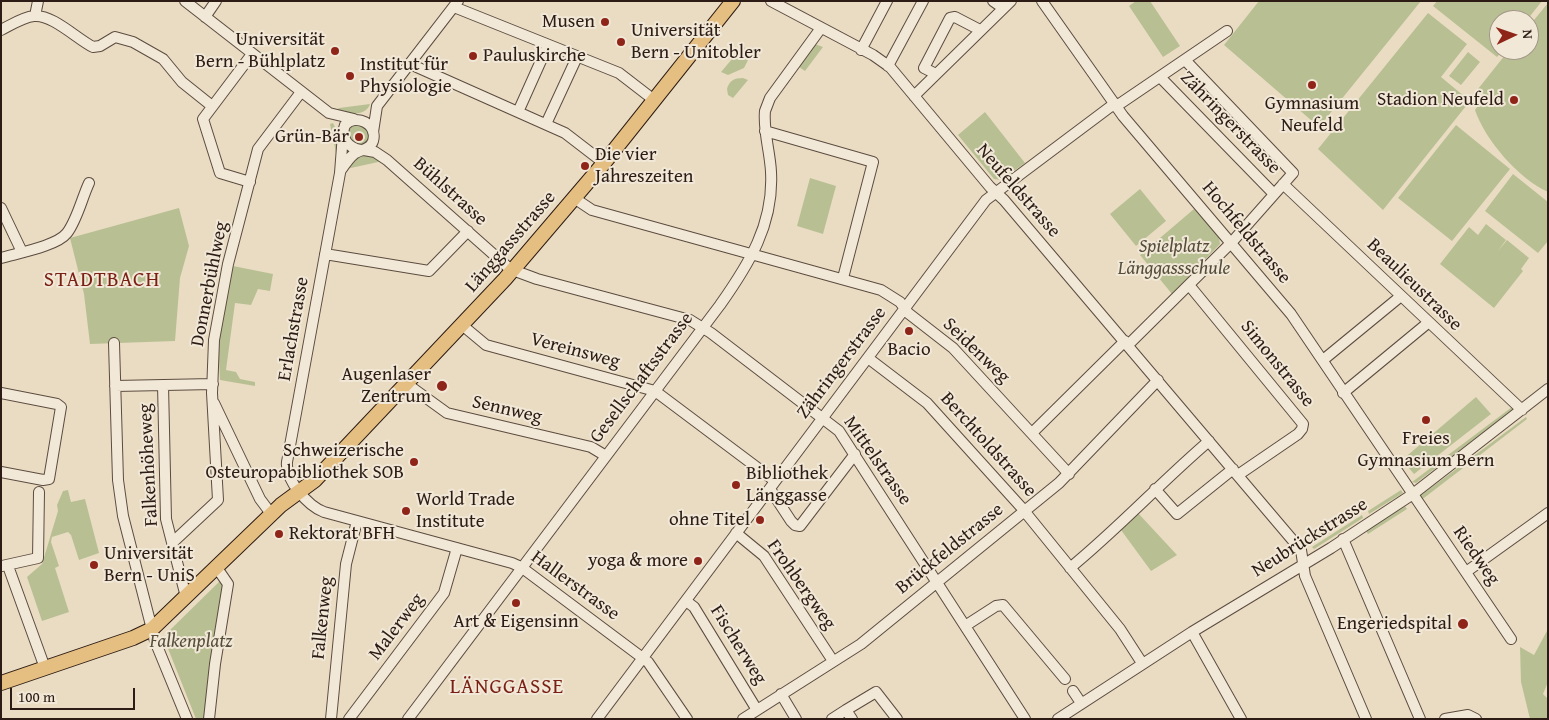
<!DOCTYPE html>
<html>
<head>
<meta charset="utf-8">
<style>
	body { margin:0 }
	#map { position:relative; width:1549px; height:720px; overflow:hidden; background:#eadcc2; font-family:"Gentium Book Plus",serif }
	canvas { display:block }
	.frame { position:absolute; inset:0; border:2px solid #2d1c15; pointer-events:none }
	.north { position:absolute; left:1489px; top:10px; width:50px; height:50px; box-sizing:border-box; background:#f1e8d7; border:1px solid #a39689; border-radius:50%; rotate:87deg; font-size:14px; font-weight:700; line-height:20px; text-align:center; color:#2d1c15 }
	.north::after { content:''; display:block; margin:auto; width:18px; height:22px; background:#8f2418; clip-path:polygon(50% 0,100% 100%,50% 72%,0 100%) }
	.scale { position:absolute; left:10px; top:688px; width:125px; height:22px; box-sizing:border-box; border:2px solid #2d1c15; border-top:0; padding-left:6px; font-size:15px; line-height:18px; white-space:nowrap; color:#2d1c15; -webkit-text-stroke:4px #f1e8d7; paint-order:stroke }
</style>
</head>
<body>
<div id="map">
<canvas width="1549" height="720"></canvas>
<div class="frame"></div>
<div class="north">N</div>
<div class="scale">100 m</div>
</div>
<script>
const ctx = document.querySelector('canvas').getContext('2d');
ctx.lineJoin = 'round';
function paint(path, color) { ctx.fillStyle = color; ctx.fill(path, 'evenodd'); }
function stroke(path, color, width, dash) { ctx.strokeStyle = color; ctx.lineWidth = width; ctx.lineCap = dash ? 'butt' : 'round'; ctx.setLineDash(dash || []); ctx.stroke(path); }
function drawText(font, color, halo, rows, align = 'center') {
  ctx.font = font + ' "Gentium Book Plus",serif'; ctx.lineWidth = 4; ctx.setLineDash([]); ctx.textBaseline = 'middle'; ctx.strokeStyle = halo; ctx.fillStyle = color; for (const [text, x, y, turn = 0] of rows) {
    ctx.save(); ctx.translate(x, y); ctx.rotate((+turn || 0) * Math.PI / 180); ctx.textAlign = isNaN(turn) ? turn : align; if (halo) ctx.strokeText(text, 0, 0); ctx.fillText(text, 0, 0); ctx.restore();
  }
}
paint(new Path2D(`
	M1136 1H1150L1180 46 1163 57 1129 6Z
	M1259 1H1421L1319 127 1224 45Z
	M1437 1H1542L1527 20H1499V50H1503L1497 57 1433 6Z
	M1548 3V192C1519 179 1485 140 1475 110L1485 95 1478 89 1509 50H1529V26Z
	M1428 13 1467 44 1441 77 1470 101 1383 210 1318 149Z
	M815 44 823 47 805 71 799 67Z
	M743 46 751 54 744 68 728 75 721 72Z
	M1468 52 1480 62 1461 85 1449 76Z
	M743 78 748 80 733 98 728 95 727 89C729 81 734 78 743 78Z
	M370 104C366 117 347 114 335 112L339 108Z
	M985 112 1025 163 1001 180 994 179 958 135Z
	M333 123 340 137 337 158 330 124Z
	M358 124C366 128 370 132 369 141L361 146 353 143 347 135 349 127Z
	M1456 125 1510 169 1452 241 1398 198Z
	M363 155 373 156 383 161 346 169 354 159Z
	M1513 174 1548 202V241L1538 253 1485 211Z
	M810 178 836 186 823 234 797 226Z
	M1140 189 1166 221 1136 246 1110 214Z
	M179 208 189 246 180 278 175 341 90 344 84 294 70 238Z
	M1194 209 1219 237 1220 244 1172 294 1140 255Z
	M1486 224 1506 240 1498 251 1507 240 1529 258 1521 269 1523 271 1494 308 1440 264 1469 227 1478 235Z
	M233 266 273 274 270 291 258 289 251 305 235 303 226 370 236 372 240 379 255 382V386L220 380 218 341Z
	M1476 397 1491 414 1414 474 1402 460Z
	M1512 407 1513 410 1416 483 1412 482Z
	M1526 417 1527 419 1420 501V496Z
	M68 490 71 502 85 499 99 553 79 560 71 535 68 532 52 537 51 542 59 566 55 568 69 612 42 621 27 577 42 564 58 511 57 505 63 491Z
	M1401 490 1403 493 1369 514 1368 511Z
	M1405 506 1407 509 1368 534 1366 531Z
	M1138 513 1177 555 1151 571 1121 530Z
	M1362 515 1363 518 1314 549 1312 547Z
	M221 580 224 582 207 719H196L167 646 166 637 171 629Z
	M1548 629V682L1543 694 1548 699V719H1530L1521 682 1520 647 1534 655Z`), '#b8c093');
const minor = new Path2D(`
	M185 1 329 113 354 119
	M771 1 873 55 890 67 990 187 1004 200 1301 550 1305 576 1366 719
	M993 1 1003 8
	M1042 1 1123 116 1291 314 1511 639
	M454 7 619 73 654 100
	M35 16 38 1
	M205 17 216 1
	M1 30C11 25 23 17 34 16 52 14 77 39 93 47L100 46 115 37 133 42 163 59 182 82 212 106
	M861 50 887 1
	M410 64 565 133 604 163
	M888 66 923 1
	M936 74 924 68 950 18 955 17 980 30
	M1160 77 1274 194
	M914 96 1011 1
	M518 112 548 45
	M546 124 577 57
	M765 131 873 162 843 278
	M373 132 377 106 458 1
	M343 134 340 173 287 462C285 480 308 506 324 512L512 563 521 567 648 662 687 719
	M364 150 375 152 387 160 510 269 537 279 690 320 711 333 839 431 1025 719
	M341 170C345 164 349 158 354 154 361 149 370 150 373 141 378 124 356 113 345 125 340 138 348 148 361 150
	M250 182 220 173 203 119 252 54
	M1283 184 1522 410
	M574 198 592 210 881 290 900 302 908 313 953 348 1069 474
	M1 208 22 252
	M325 254 429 271 468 231
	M1 258C18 253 57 246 67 233 77 220 82 198 89 183
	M1189 285 1303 424 1302 429 1298 434 1238 475
	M462 325 486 345 655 391 775 481
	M114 343 118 480 123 516 155 641 187 719
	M1128 345 1232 242 1293 173 1185 60
	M868 358 927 403 1021 507 1120 629 1142 663
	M1323 360 1401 296
	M407 384 447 413 591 447 606 456
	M163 385 166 519 186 597
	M115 386 213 384
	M1 393 57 404 61 407 49 479 43 480 1 472
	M1343 393 1429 322
	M214 403 260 499 272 515
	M1032 433 1125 341
	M770 489 791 521 795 525 800 526 855 454
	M1155 489 1177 514 1233 469
	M736 533 764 556 833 661
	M1343 539 1420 719
	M172 543 218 500 212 393 214 340 228 264 258 149 301 92
	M2 566 38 558 39 492
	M8 566 45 668
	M1070 568C1119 528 1161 482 1209 441
	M1466 572 1548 513
	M686 601 694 607 757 710
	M965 626 996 606 1003 605 1065 679
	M1192 632 1241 719
	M1073 691 1081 703
	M781 694 796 719
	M846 710 876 692 897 719
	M209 719 215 664 228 584 217 568
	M331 719 346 564 357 521
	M349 719 444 593 457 548
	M408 719 720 305C749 264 774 224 771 172 770 151 763 131 765 111L770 98 821 28
	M597 719 986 200 1110 107 1121 103 1227 31
	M743 719 861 644 1059 483 1158 380
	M832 719 846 710 852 719
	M1058 719 1192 632 1331 548 1413 494 1548 389
	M1445 719 1468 715 1476 719`);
const major = new Path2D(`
	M1 683 133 638 152 629 281 505 315 480 505 279 604 163 733 1`);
stroke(minor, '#5c4c40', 12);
stroke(major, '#2d1c15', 16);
stroke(minor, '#f1e8d7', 10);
stroke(major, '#e5be81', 14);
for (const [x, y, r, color] of [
	[605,22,5,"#8f2418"],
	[621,42,5,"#8f2418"],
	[335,51,5,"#8f2418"],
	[473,56,5,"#8f2418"],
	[350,76,5,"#8f2418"],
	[1312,85,5,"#8f2418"],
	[1514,100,5,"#8f2418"],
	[359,137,5,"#8f2418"],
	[585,166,5,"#8f2418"],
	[909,331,5,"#8f2418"],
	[442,386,6,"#8f2418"],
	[1426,420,5,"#8f2418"],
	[414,462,5,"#8f2418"],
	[736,485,5,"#8f2418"],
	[406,511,5,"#8f2418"],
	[760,520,5,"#8f2418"],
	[279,534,5,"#8f2418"],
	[698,561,5,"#8f2418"],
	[94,565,5,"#8f2418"],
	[516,603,5,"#8f2418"],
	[1463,624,6,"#8f2418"]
]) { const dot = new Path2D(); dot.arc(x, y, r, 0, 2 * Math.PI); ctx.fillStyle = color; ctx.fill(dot); stroke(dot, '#f1e8d7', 2); }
drawText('19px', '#2d1c15', '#f1e8d7', [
	["Musen",595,22],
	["Universität",631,31,"left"],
	["Bern - Unitobler",631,53,"left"],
	["Universität",325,40],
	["Bern - Bühlplatz",325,62],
	["Pauluskirche",483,56,"left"],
	["Institut für",360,65,"left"],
	["Physiologie",360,87,"left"],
	["Stadion Neufeld",1504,100],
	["Gymnasium",1312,104,"center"],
	["Neufeld",1312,126,"center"],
	["Grün-Bär",349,137],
	["Die vier",595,155,"left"],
	["Jahreszeiten",595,177,"left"],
	["Bacio",909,350,"center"],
	["Augenlaser",431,375],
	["Zentrum",431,397],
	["Freies",1426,439,"center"],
	["Gymnasium Bern",1426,461,"center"],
	["Schweizerische",404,451],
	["Osteuropabibliothek SOB",404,473],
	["Bibliothek",746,474,"left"],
	["Länggasse",746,496,"left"],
	["World Trade",416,500,"left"],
	["Institute",416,522,"left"],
	["ohne Titel",750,520],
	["Rektorat BFH",289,534,"left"],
	["Universität",104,554,"left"],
	["Bern - UniS",104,576,"left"],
	["yoga & more",688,561],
	["Art & Eigensinn",516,622,"center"],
	["Engeriedspital",1452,624]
], 'right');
drawText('19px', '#2d1c15', '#f1e8d7', [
	["Zähringerstrasse",1230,123,46],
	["Neufeldstrasse",1018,191,49],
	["Bühlstrasse",450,192,42],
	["Hochfeldstrasse",1246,233,50],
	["Länggassstrasse",511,242,-49],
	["Donnerbühlweg",210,284,-79],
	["Beaulieustrasse",1414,285,44],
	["Erlachstrasse",294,329,-80],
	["Vereinsweg",575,351,15],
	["Seidenweg",976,351,44],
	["Zähringerstrasse",842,363,-53],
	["Simonstrasse",1277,364,51],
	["Gesellschaftsstrasse",642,378,-53],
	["Sennweg",507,410,13],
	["Berchtoldstrasse",988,445,48],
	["Mittelstrasse",877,461,55],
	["Falkenhöheweg",149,465,-93],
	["Neubrückstrasse",1310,538,-32],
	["Brückfeldstrasse",950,549,-39],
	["Riedweg",1476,556,55],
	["Frohbergweg",801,585,55],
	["Hallerstrasse",575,586,36],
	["Falkenweg",323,618,-84],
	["Malerweg",397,627,-53],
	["Fischerweg",738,645,58]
]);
drawText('italic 19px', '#574d3b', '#f1e8d7', [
	["Spielplatz",1174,247],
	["Länggassschule",1174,269],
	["Falkenplatz",191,642]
]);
ctx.letterSpacing = '1px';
drawText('21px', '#7a1f14', '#f1e8d7', [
	["STADTBACH",102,281],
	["LÄNGGASSE",507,688]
]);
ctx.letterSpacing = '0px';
</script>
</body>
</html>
